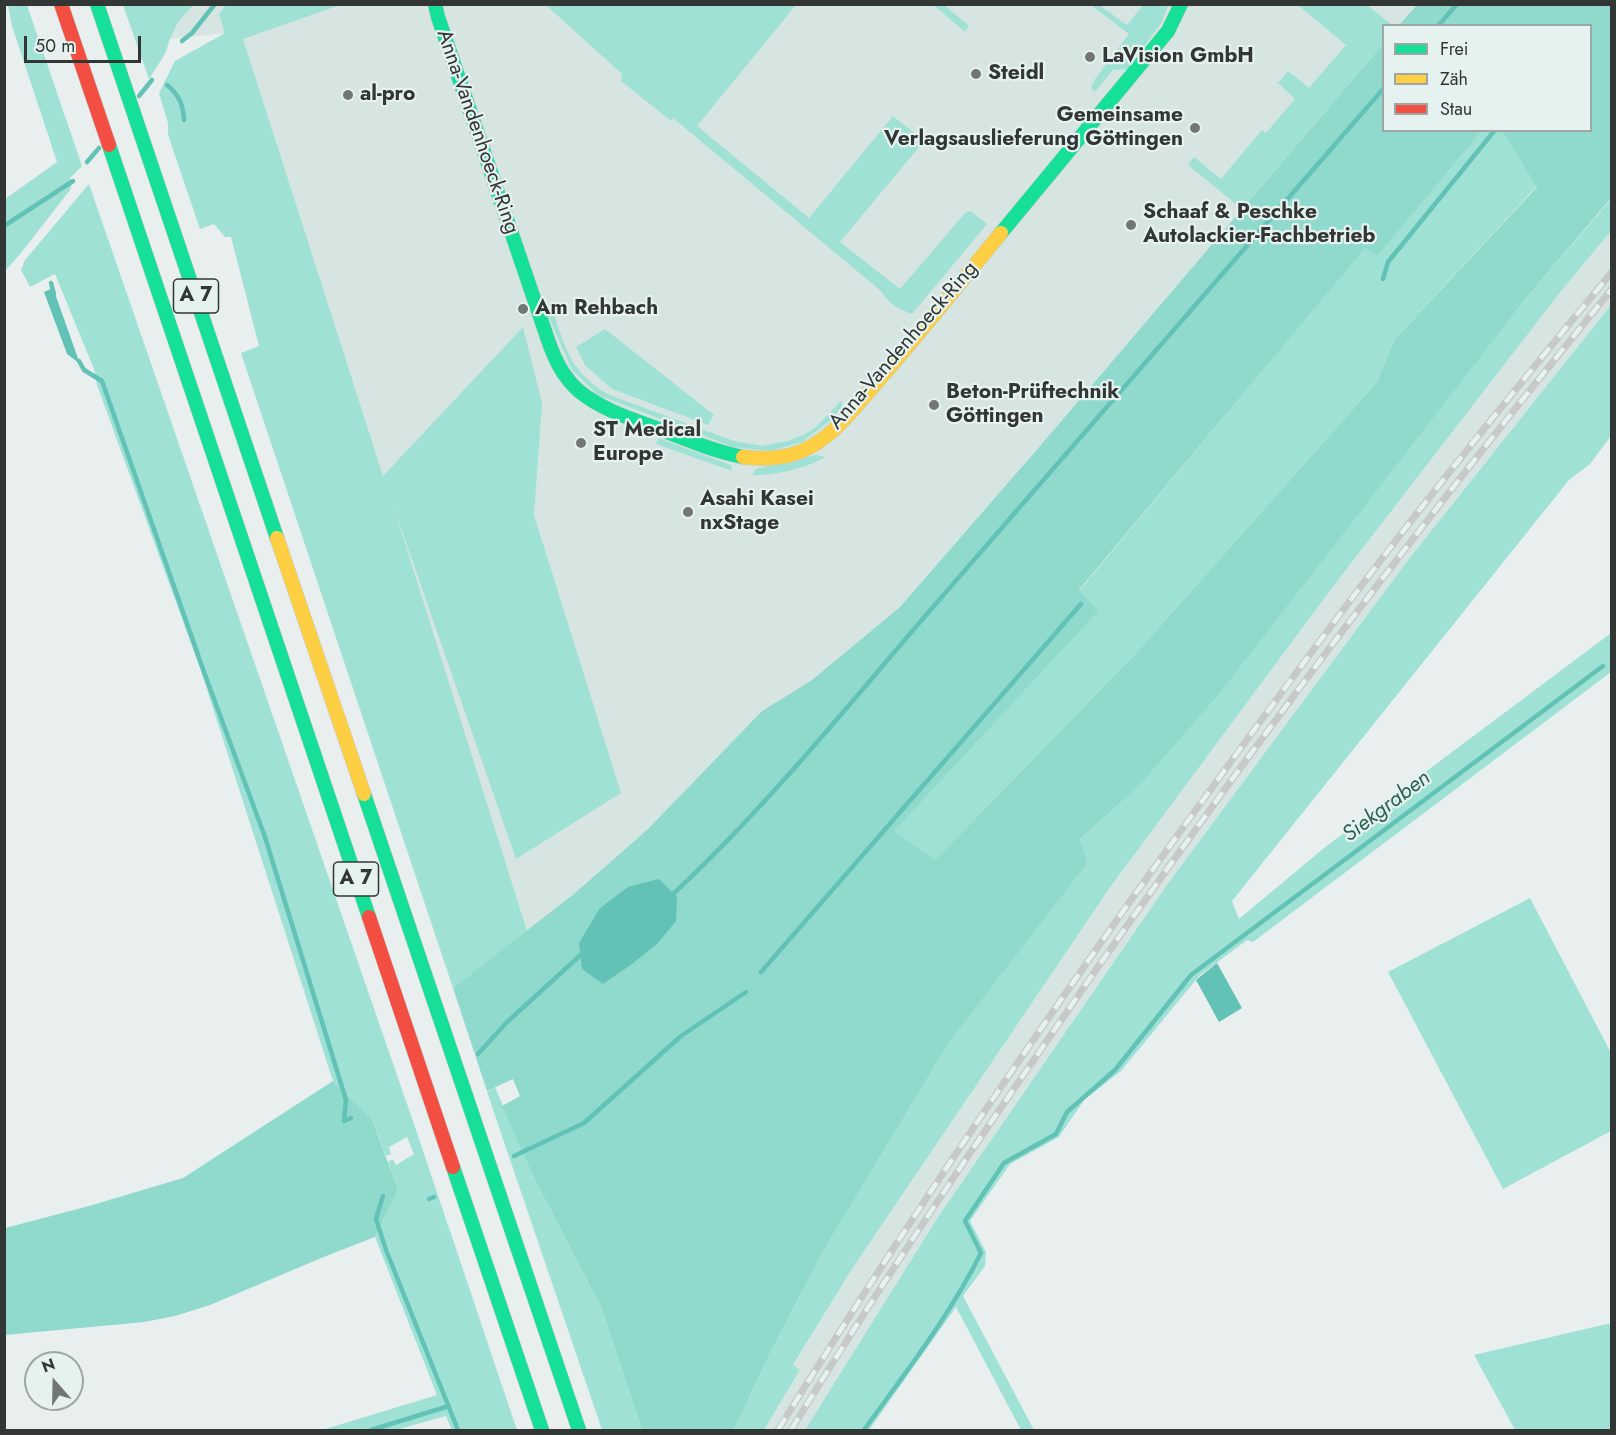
<!DOCTYPE html>
<html>
<head>
<meta charset="utf-8">
<style>
	body { margin:0 }
	#map { position:relative; width:1616px; height:1435px; overflow:hidden; background:#e9efee; font-family:Jost,sans-serif }
	canvas { display:block }
	.frame { position:absolute; inset:0; border:6px solid #323736; pointer-events:none }
	.legend { position:absolute; left:1382px; top:24px; width:210px; height:108px; box-sizing:border-box; background:#e6f2ef; border:2px solid #9ea7a5; margin:0; padding:8px 10px; list-style:none; font-size:18px; color:#323736 }
	.legend li { display:flex; align-items:center; gap:12px; height:30px }
	.legend b { width:30px; border:2px solid #9ea7a5 }
	.north { position:absolute; left:24px; top:1351px; width:60px; height:60px; box-sizing:border-box; background:#e6f2ef; border:2px solid #9ea7a5; border-radius:50%; rotate:340deg; font-size:16px; font-weight:700; line-height:24px; text-align:center; color:#323736 }
	.north::after { content:''; display:block; margin:auto; width:21px; height:27px; background:#727776; clip-path:polygon(50% 0,100% 100%,50% 72%,0 100%) }
	.scale { position:absolute; left:24px; top:36px; width:117px; height:27px; box-sizing:border-box; border:3px solid #323736; border-top:0; padding-left:8px; font-size:18px; line-height:21px; white-space:nowrap; color:#323736; -webkit-text-stroke:4px #e6f2ef; paint-order:stroke }
</style>
</head>
<body>
<div id="map">
<canvas width="1616" height="1435"></canvas>
<div class="frame"></div>
<ul class="legend">
<li><b style="height:8px;background:#16e098"></b>Frei</li>
<li><b style="height:8px;background:#ffcf43"></b>Zäh</li>
<li><b style="height:8px;background:#f24e42"></b>Stau</li>
</ul>
<div class="north">N</div>
<div class="scale">50 m</div>
</div>
<script>
const ctx = document.querySelector('canvas').getContext('2d');
ctx.lineJoin = 'round';
function paint(path, color) { ctx.fillStyle = color; ctx.fill(path, 'evenodd'); }
function stroke(path, color, width, dash) { ctx.strokeStyle = color; ctx.lineWidth = width; ctx.lineCap = dash ? 'butt' : 'round'; ctx.setLineDash(dash || []); ctx.stroke(path); }
function drawText(font, color, halo, rows, align = 'center') {
  ctx.font = font + ' Jost,sans-serif'; ctx.lineWidth = 4.5; ctx.setLineDash([]); ctx.textBaseline = 'middle'; ctx.strokeStyle = halo; ctx.fillStyle = color; for (const [text, x, y, turn = 0] of rows) {
    ctx.save(); ctx.translate(x, y); ctx.rotate((+turn || 0) * Math.PI / 180); ctx.textAlign = isNaN(turn) ? turn : align; if (halo) ctx.strokeText(text, 0, 0); ctx.fillText(text, 0, 0); ctx.restore();
  }
}
paint(new Path2D(`
	M158 5H1417L1399 25 1384 26 1383 44 1040 446 900 607 812 680 762 711 648 829 575 893 527 931 242 38 225 33 170 39Z
	M1611 231V305L1408 560 1169 882 938 1217 805 1430H764L800 1371 793 1366 852 1269 1111 886 1335 584 1558 295Z`), '#d6e5e1');
paint(new Path2D(`
	M8 5H27L82 166 69 179 73 181 70 190 21 253 5 271V199L57 162 12 26Z
	M123 5H193L178 22 170 39 165 54 149 79Z
	M226 5H340L243 39 383 476 523 327 542 403 534 515 621 793 516 859 394 508 527 931 453 988 241 353 259 346 231 237H225L214 224 200 229 168 135V123L159 93 175 61 225 33 219 14Z
	M546 5H796L697 126 809 218 893 116 924 141 840 242 900 289 965 213 971 211 987 224 912 314C897 308 890 305 881 291L691 133 673 118 671 121 621 81 622 74Z
	M934 5H944L969 26 965 32Z
	M1091 5H1099L1127 25 1143 5H1168L1162 22 1127 69 1113 70 1095 92 1091 88 1095 79 1129 34Z
	M1298 5H1367L1392 25 1384 26 1383 44 1242 209 1188 165 1194 157 1221 179 1262 130 1266 133 1295 99 1278 83 1288 71 1309 88 1346 45Z
	M1482 131H1502L1537 186 1394 340 1377 382 1137 652 935 860 893 831 1097 611 1079 591 1365 247 1377 255Z
	M89 184 416 1130 517 1430H452L446 1416 396 1430H322L437 1395 375 1237 398 1190 388 1162 393 1159 396 1165 414 1154 407 1137 389 1147 391 1154 386 1156 372 1119 333 1081 201 671 97 385 94 369 55 274 30 287 21 270 25 260Z
	M1611 199V231L1558 295 1335 584 1111 886 852 1269 793 1365 800 1370 764 1430H734L770 1353 824 1250 948 1044 1086 863 1080 839 1136 789 1523 302Z
	M550 304C558 324 565 353 578 369 586 379 596 387 607 394L734 441 762 446 788 441 803 435 815 428 842 400V407L830 421 802 442 771 451 733 447 598 395 572 370 544 306Z
	M1611 305V436L1590 464 1569 480 1232 901 1239 919 1324 848 1611 633V672L1253 942 1247 940 1199 976 1121 1071 1084 1100 1059 1137 1010 1164 970 1221 986 1252 985 1266 963 1296 1034 1430H1021L956 1307 869 1430H805L938 1217 1169 882 1408 560Z
	M605 329 714 415 708 425 612 389 585 365 576 347Z
	M658 438 731 465 732 471 656 444Z
	M816 455 826 457C802 469 778 475 752 475L756 469Z
	M1530 898 1611 1053V1131L1503 1189 1388 972Z
	M495 1087 534 1178 601 1307 642 1430H602L487 1092Z
	M1611 1323V1430H1515L1474 1355Z`), '#a0e1d6');
paint(new Path2D(`
	M1417 5H1611V198L1523 302 1218 695 1136 789 1080 839 1087 863 948 1044 824 1250 770 1353 734 1430H642L601 1307 534 1178 502 1106 520 1096 513 1079 487 1091 453 988 575 893 648 829 762 711 812 680 900 607 1040 446 1383 44 1384 130 1482 131 1377 256 1365 248 1079 590 1098 611 894 831 935 860 1137 652 1377 382 1394 340 1537 187 1502 131 1590 130V26L1399 25Z
	M333 1081 372 1119 398 1190 375 1237 326 1256 210 1305 175 1316 144 1322 5 1335V1228L89 1206 183 1178Z`), '#90d9cd');
paint(new Path2D(`
	M53 288 80 364 67 354 44 292Z
	M659 879 677 897 676 921 658 943 632 964 603 984 582 969 579 943 600 908 628 887Z
	M1217 963 1242 1008 1219 1022 1196 980Z`), '#61c2b5');
stroke(new Path2D(`
	M1438 26 1457 4
	M182 41 192 33 215 4
	M167 85C179 95 183 104 184 120
	M139 96 152 80
	M87 162 99 148
	M4 226 73 181
	M1383 279 1388 262 1495 130
	M51 283 54 294
	M79 361 84 370 102 381 204 672 265 837 346 1100 344 1121 351 1118
	M671 896C768 806 853 699 940 599 1088 429 1235 258 1384 88
	M761 972 1081 604
	M478 1054 506 1023 584 952
	M514 1156 584 1123 681 1036 746 992
	M383 1196 376 1219 386 1250 458 1430
	M429 1199 434 1197
	M371 1430 449 1406
	M864 1430C905 1373 949 1317 981 1253L965 1221 1004 1163 1056 1134 1067 1112 1115 1070 1191 975 1603 666`), '#61c2b5', 4.5);
const fast = new Path2D(`
	M97 4 277 538
	M435 4 438 17 548 340C555 360 563 377 579 391 602 410 632 419 659 429 687 440 714 451 743 457
	M109 145 369 917
	M1001 233 1168 31 1181 4
	M364 794 579 1430
	M453 1167 542 1430`);
const slow = new Path2D(`
	M743 457C766 460 789 459 810 447 838 432 857 404 878 381 920 333 960 283 1001 233
	M277 538 364 794`);
const jam = new Path2D(`
	M61 4 109 145
	M369 917 453 1167`);
stroke(fast, '#c2c7c6', 15);
stroke(slow, '#c2c7c6', 15);
stroke(jam, '#c2c7c6', 15);
stroke(fast, '#16e098', 14);
stroke(slow, '#ffcf43', 14);
stroke(jam, '#f24e42', 14);
const rail = new Path2D(`
	M778 1430C891 1247 1011 1069 1136 893 1214 784 1293 676 1374 569 1451 468 1531 370 1612 272
	M791 1430C867 1306 948 1184 1031 1064 1213 797 1407 539 1612 289`);
stroke(rail, '#c7c8c8', 7);
stroke(rail, '#e6f2ef', 4.5, [14]);
for (const [x, y, r, color] of [
	[1090,57,6,"#727776"],
	[976,74,6,"#727776"],
	[348,95,6,"#727776"],
	[1195,128,6,"#727776"],
	[1131,225,6,"#727776"],
	[523,309,6,"#727776"],
	[934,405,6,"#727776"],
	[581,443,6,"#727776"],
	[688,512,6,"#727776"]
]) { const dot = new Path2D(); dot.arc(x, y, r, 0, 2 * Math.PI); ctx.fillStyle = color; ctx.fill(dot); stroke(dot, '#e6f2ef', 2); }
for (const [x, y, w] of [
	[196,296,45],
	[356,879,45]
]) { const box = new Path2D(); box.roundRect(x - w / 2, y - 17, w, 34, 4.5); ctx.fillStyle = '#e6f2ef'; ctx.fill(box); stroke(box, '#323736', 1.5); }
drawText('bold 20px', '#323736', null, [
	["A 7",196,296],
	["A 7",356,879]
]);
drawText('bold 21px', '#323736', '#e6f2ef', [
	["LaVision GmbH",1102,57],
	["Steidl",988,74],
	["al-pro",360,95],
	["Gemeinsame",1183,116,"right"],
	["Verlagsauslieferung Göttingen",1183,140,"right"],
	["Schaaf & Peschke",1143,213],
	["Autolackier-Fachbetrieb",1143,237],
	["Am Rehbach",535,309],
	["Beton-Prüftechnik",946,393],
	["Göttingen",946,417],
	["ST Medical",593,431],
	["Europe",593,455],
	["Asahi Kasei",700,500],
	["nxStage",700,524]
], 'left');
drawText('21px', '#323736', '#e6f2ef', [
	["Anna-Vandenhoeck-Ring",477,132,71],
	["Anna-Vandenhoeck-Ring",904,346,-49]
]);
drawText('italic 22px', '#2d6157', '#e6f2ef', [
	["Siekgraben",1387,807,-37]
]);
</script>
</body>
</html>
